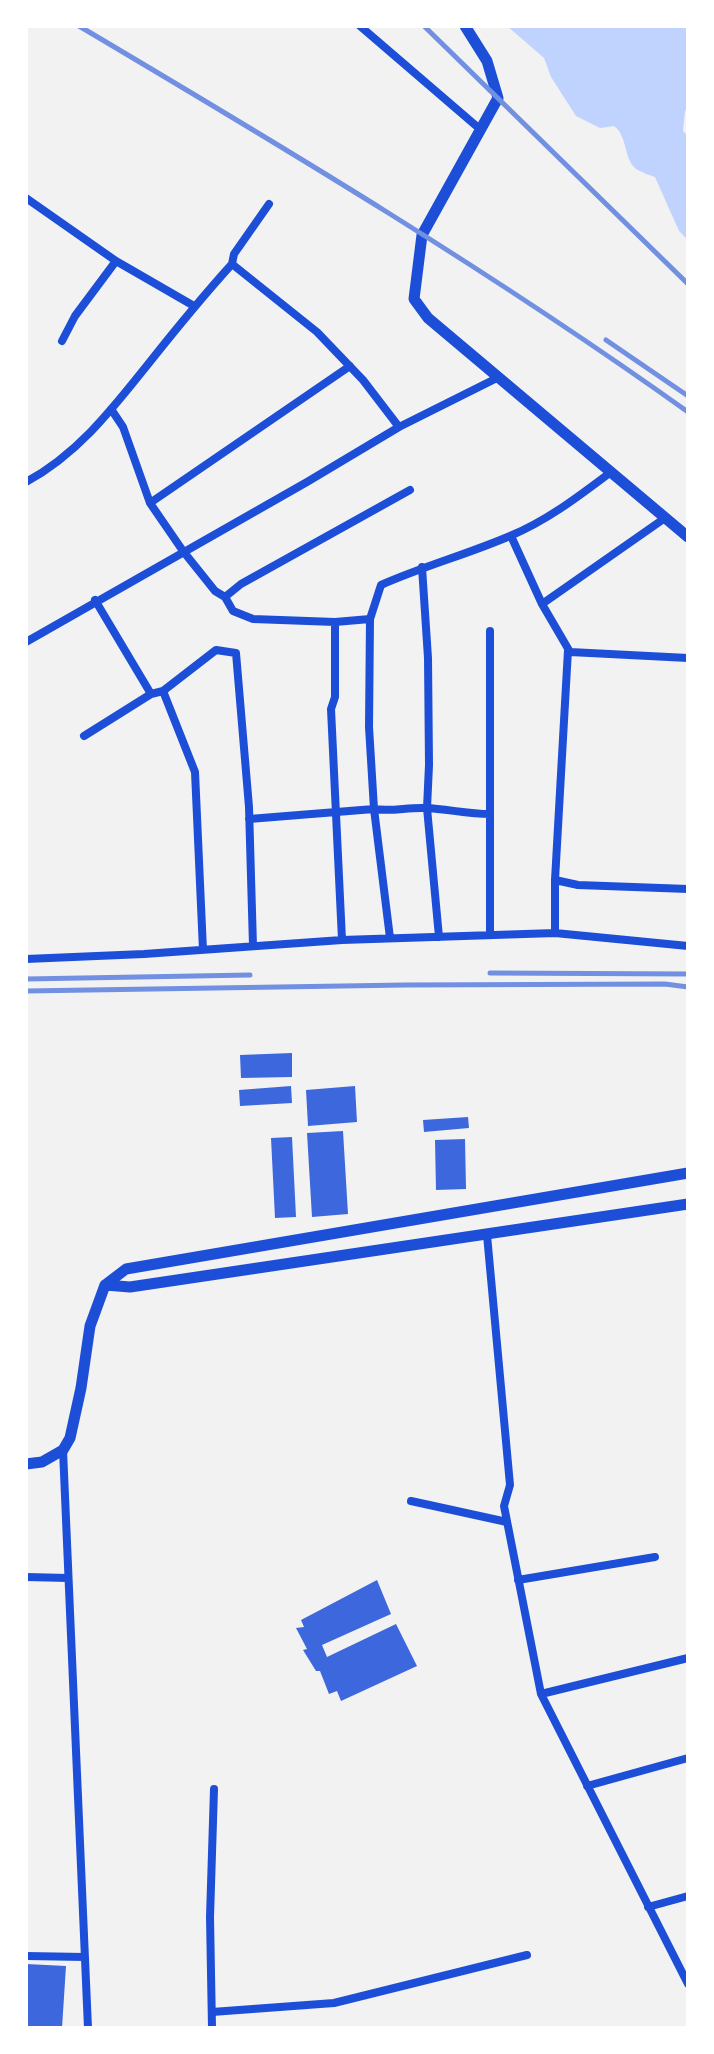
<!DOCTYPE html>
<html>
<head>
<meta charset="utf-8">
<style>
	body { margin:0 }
	#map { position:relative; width:714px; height:2054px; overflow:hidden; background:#f2f2f2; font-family:"Sofia Sans Condensed",sans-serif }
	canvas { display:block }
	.frame { position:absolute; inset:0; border:28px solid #fff; pointer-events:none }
</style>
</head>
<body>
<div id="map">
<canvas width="714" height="2054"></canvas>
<div class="frame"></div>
</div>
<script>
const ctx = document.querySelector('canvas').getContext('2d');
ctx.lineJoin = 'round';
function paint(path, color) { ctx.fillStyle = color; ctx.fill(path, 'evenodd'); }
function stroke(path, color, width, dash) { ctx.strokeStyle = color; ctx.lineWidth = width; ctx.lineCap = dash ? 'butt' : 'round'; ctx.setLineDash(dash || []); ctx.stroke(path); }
paint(new Path2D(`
	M507 26H688V108L685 111 683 131 688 136V240L679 231 655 177C649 175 641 172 636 169 623 158 628 136 614 126L600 128 576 116 551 77 544 58Z`), '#bfd3fe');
paint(new Path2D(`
	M292 1053V1077L241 1078 240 1055Z
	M291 1086 292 1103 240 1106 239 1090Z
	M355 1086 357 1122 308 1126 306 1090Z
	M468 1117 469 1128 424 1132 423 1120Z
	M343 1131 348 1214 312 1217 307 1133Z
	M292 1137 296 1217 275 1218 271 1138Z
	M465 1139 466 1189 436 1190 435 1140Z
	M377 1580 391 1614 322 1645 327 1657 396 1624 417 1666 341 1701 337 1691 329 1694 320 1671H316L303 1650 307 1649 296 1628 304 1627 301 1620Z
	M26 1964 66 1966 62 2028H26Z`), '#3d67dc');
stroke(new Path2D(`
	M360 26 481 130
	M26 198 116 261 194 306
	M232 264 317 332 363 380 399 427
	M62 341 75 316 116 261
	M111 409 123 427 150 503 183 551 215 591 225 597 233 611 253 619 335 622 370 619 381 585C424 566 468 554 510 536 548 520 579 496 611 472
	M26 482C78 454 113 408 149 363 176 329 203 296 232 264L234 254 269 204
	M150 503 350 366
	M511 536 542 604 570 652 688 658
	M422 567 428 658 429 765 427 808 439 937
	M225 597 241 584 410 490
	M95 600 151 694 163 691 216 650 236 653 249 807 253 946
	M542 604 665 518
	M370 619 369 727 374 809 390 938
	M335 622V697L331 709 342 940
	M26 642 307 482 399 427 499 377
	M163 691 195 772 203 950
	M84 736 151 694
	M249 819 374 809C392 812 407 807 426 808 447 809 468 814 490 814
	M555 880 578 885 688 889
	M555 933V880L568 650
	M490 935V631
	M26 959 144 954 342 940 555 933 688 946
	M487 1235 510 1485 504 1506 541 1694 688 1984
	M63 1450 88 2028
	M411 1501 507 1522
	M26 1577 68 1578
	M518 1580 655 1557
	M541 1694 688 1658
	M587 1786 688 1758
	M648 1907 688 1896
	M26 1956 85 1957
	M212 2012 334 2003 527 1955
	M212 2028 210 1917 214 1789`), '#1d4ed8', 8);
stroke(new Path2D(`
	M465 26 487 61 498 98 422 235 414 299 428 318 688 537
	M105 1285 130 1287 688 1204
	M26 1464 42 1462 63 1450 70 1438 81 1388 90 1326 105 1285 126 1269 688 1173`), '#1d4ed8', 11);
stroke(new Path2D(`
	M79 26C285 148 492 272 688 412
	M424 26 688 284
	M606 340 688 396
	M490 973 688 974
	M26 979 250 975
	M26 991 405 985 665 984 688 987`), '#7290e2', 5);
</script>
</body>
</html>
